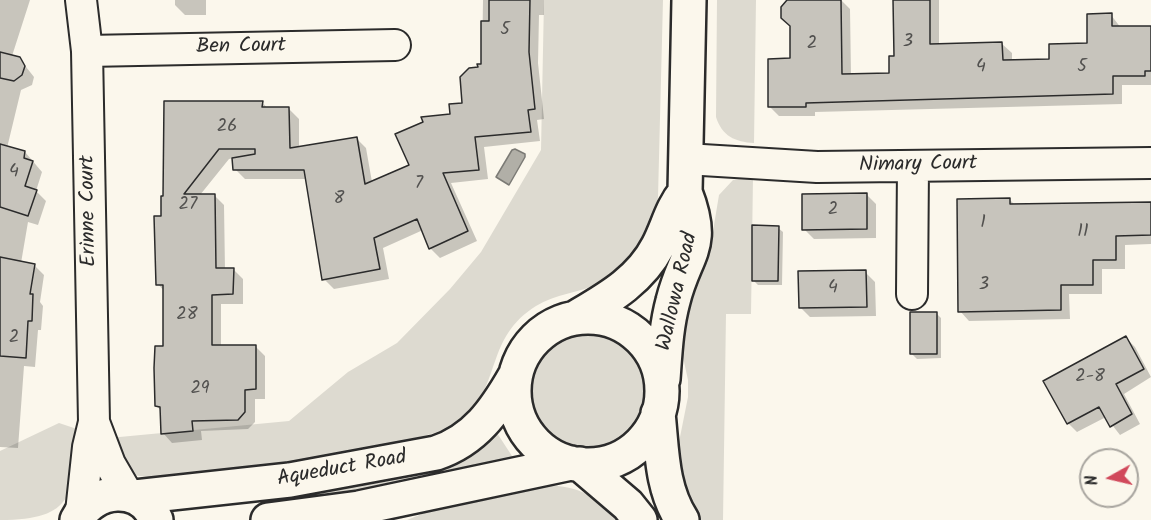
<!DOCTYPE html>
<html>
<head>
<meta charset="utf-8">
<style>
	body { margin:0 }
	#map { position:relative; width:1151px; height:520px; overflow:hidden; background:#fbf7ec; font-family:Kalam,sans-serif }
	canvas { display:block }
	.north { position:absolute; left:1079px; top:448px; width:60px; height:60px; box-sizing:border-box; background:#fbf7ec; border:2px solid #a8a59f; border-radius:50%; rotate:262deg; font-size:16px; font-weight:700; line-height:24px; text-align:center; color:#2b2b2b }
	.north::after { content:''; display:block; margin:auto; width:21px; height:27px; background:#d1495b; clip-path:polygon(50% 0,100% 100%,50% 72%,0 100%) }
</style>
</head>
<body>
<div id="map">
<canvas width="1151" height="520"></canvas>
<div class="north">N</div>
</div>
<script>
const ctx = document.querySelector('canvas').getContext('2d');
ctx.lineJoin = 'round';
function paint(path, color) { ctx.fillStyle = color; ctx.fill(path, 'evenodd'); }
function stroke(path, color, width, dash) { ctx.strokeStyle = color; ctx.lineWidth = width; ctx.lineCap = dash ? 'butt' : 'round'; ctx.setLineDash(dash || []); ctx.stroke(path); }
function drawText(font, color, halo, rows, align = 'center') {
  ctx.font = font + ' Kalam,sans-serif'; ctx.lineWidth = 4.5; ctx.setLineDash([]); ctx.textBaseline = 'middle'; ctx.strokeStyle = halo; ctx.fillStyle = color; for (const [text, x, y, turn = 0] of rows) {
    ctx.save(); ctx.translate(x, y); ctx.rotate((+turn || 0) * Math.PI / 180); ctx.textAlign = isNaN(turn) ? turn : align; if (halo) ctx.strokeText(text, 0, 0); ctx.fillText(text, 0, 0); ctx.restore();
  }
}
paint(new Path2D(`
	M544 0H663L658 197C654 231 632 269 600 283 579 293 555 294 536 306 485 338 502 384 464 417 446 433 422 436 401 441 318 462 234 469 149 477L131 475 109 438 289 421 348 372 397 343 450 289 481 252 541 150Z
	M717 0H756L754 143C735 142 722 136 716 117Z
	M753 177 751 314H726L723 520H695L686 507 677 452 688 397V380L681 348 686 306 711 243 719 195 733 180Z
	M532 390a57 57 0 1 1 114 0a57 57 0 1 1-114 0Z
	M59 423 80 430C72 493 76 520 0 520V451Z
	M497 433 512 456 511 460 348 497 265 501 446 467 471 456Z
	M537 485C579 485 590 493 621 520H407L444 505Z`), '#dddad0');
const water = new Path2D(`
	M515 149 525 154V157L509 185 496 177 512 150Z`);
paint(water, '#b1afa7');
stroke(water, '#7b7a75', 1.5);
paint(new Path2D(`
	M0 0H30L12 56 19 58 34 77 32 85 21 90 7 148 25 152 42 172 36 191 46 201 38 225 28 222 21 263 35 266 44 275 40 302 43 306 41 330H38L35 367 24 366 18 448 0 447Z
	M175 0H206V15H185L175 5Z
	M483 0H544V15H539L538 63 544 119 537 120 540 141 484 147 488 179 451 183 477 241 440 258 430 248 423 230 383 248 389 279 334 289 324 279 307 179H245L235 169 234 158 229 159 200 195H214L224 205 225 270 233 269 243 279V304H221V347H256L265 356V399H255V422L248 429 201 431 202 440 172 443 163 433 162 411 156 406 164 347V291L158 284 163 198 262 102 268 109H289L299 119V148L356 138 366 148 372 182 411 165 464 104 482 65Z
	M789 0H841L850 9 851 75H890L895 57V0H939V45L1002 44 1012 53V61L1051 60 1089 45 1111 15 1121 28H1151V85H1122V104L815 112V116H779L769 106 792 60Z
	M866 194 876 204V238L814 239 804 229Z
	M1009 199 1015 205 1151 204V244L1125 245V269H1102V294H1069L1070 319 969 321 960 311Z
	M778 228 783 232 782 285H758L753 280Z
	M865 272 875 282 876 316 810 317 800 307Z
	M936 313 941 318V358L917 359 912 354Z
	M1126 338 1135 347 1151 377 1124 394 1140 424 1120 435 1106 417 1077 432 1068 423Z`), '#0003');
const building = new Path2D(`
	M489 0H530L529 52 535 109 528 110 531 132 475 137 479 170 443 173 468 231 429 249 417 219 374 238 380 269 322 280 304 170H233L232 158 255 154V149H219L184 194H215L216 268H234L233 294 212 295V345H256V389L245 390V412L238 420 192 421 193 431 161 434 160 407 155 406 154 368 155 346H163V285H156L154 216H161V196H163L164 101H263L262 107H289L290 148 357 137 365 184 409 165 395 134 423 122 421 117 450 114 449 104 462 103 460 77 469 68 478 67 477 64H481V21H489Z
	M787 0H841L842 74 889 73V56H894L893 0H930V44L1002 42 1003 60 1049 59V44L1087 43V14L1112 13V26H1151V71H1145V76H1113V94L806 103V107H768V59L790 58V26L781 18V7Z
	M0 52 20 57 25 66 22 75 14 81 0 78Z
	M0 144 25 151 24 158 33 161 25 186 37 190 28 216 0 207Z
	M867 193V229L802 230V194Z
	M1010 198V204L1151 202V235L1116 236V260H1093V285H1061V310L958 312 957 199Z
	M752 225 779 226 778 281H752Z
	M0 257 35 264 30 294H33L32 321H28L26 358 0 356Z
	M866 270 867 307 799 308 798 271Z
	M910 312H937V354H910Z
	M1126 336 1144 369 1116 384 1132 414 1110 427 1099 407 1067 424 1043 381Z`);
paint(building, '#c7c4bc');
stroke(building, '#2b2b2b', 1.5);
const minor = new Path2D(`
	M81 0 87 51 94 422 88 447 81 512
	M87 51 395 45
	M686 159 817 167 1151 163
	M912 294 913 166
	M94 422 110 464 128 495`);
const major = new Path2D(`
	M514 391a74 74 0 1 1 148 0a74 74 0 1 1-148 0Z
	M575 318C607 299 640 281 658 246 668 227 671 209 685 192
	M663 379C665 352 666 327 673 301 685 252 707 248 685 192L689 0
	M658 413C662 449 661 488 682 520
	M580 464 628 505 640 520
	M135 497 290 480 436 453C475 440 495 411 515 376
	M77 520C93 488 141 483 156 520
	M268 520 359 508 571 463`);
stroke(minor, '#2b2b2b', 34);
stroke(major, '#2b2b2b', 38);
stroke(minor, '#fbf7ec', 30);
stroke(major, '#fbf7ec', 33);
drawText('18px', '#52514f', null, [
	["5",505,31],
	["3",908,43],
	["2",812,45],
	["4",981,68],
	["5",1082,68],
	["26",227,128],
	["4",14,173],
	["7",419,185],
	["8",339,200],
	["27",188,206],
	["2",833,211],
	["1",983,224],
	["11",1083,233],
	["3",984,286],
	["4",833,289],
	["28",187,316],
	["2",14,339],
	["2-8",1090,378],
	["29",200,390]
]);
drawText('21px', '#2b2b2b', '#fbf7ec', [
	["Ben Court",241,48,-1],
	["Nimary Court",918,166,-1],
	["Erinne Court",90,211,-91],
	["Wallowa Road",679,292,-77],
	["Aqueduct Road",342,470,-10]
]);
</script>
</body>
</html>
